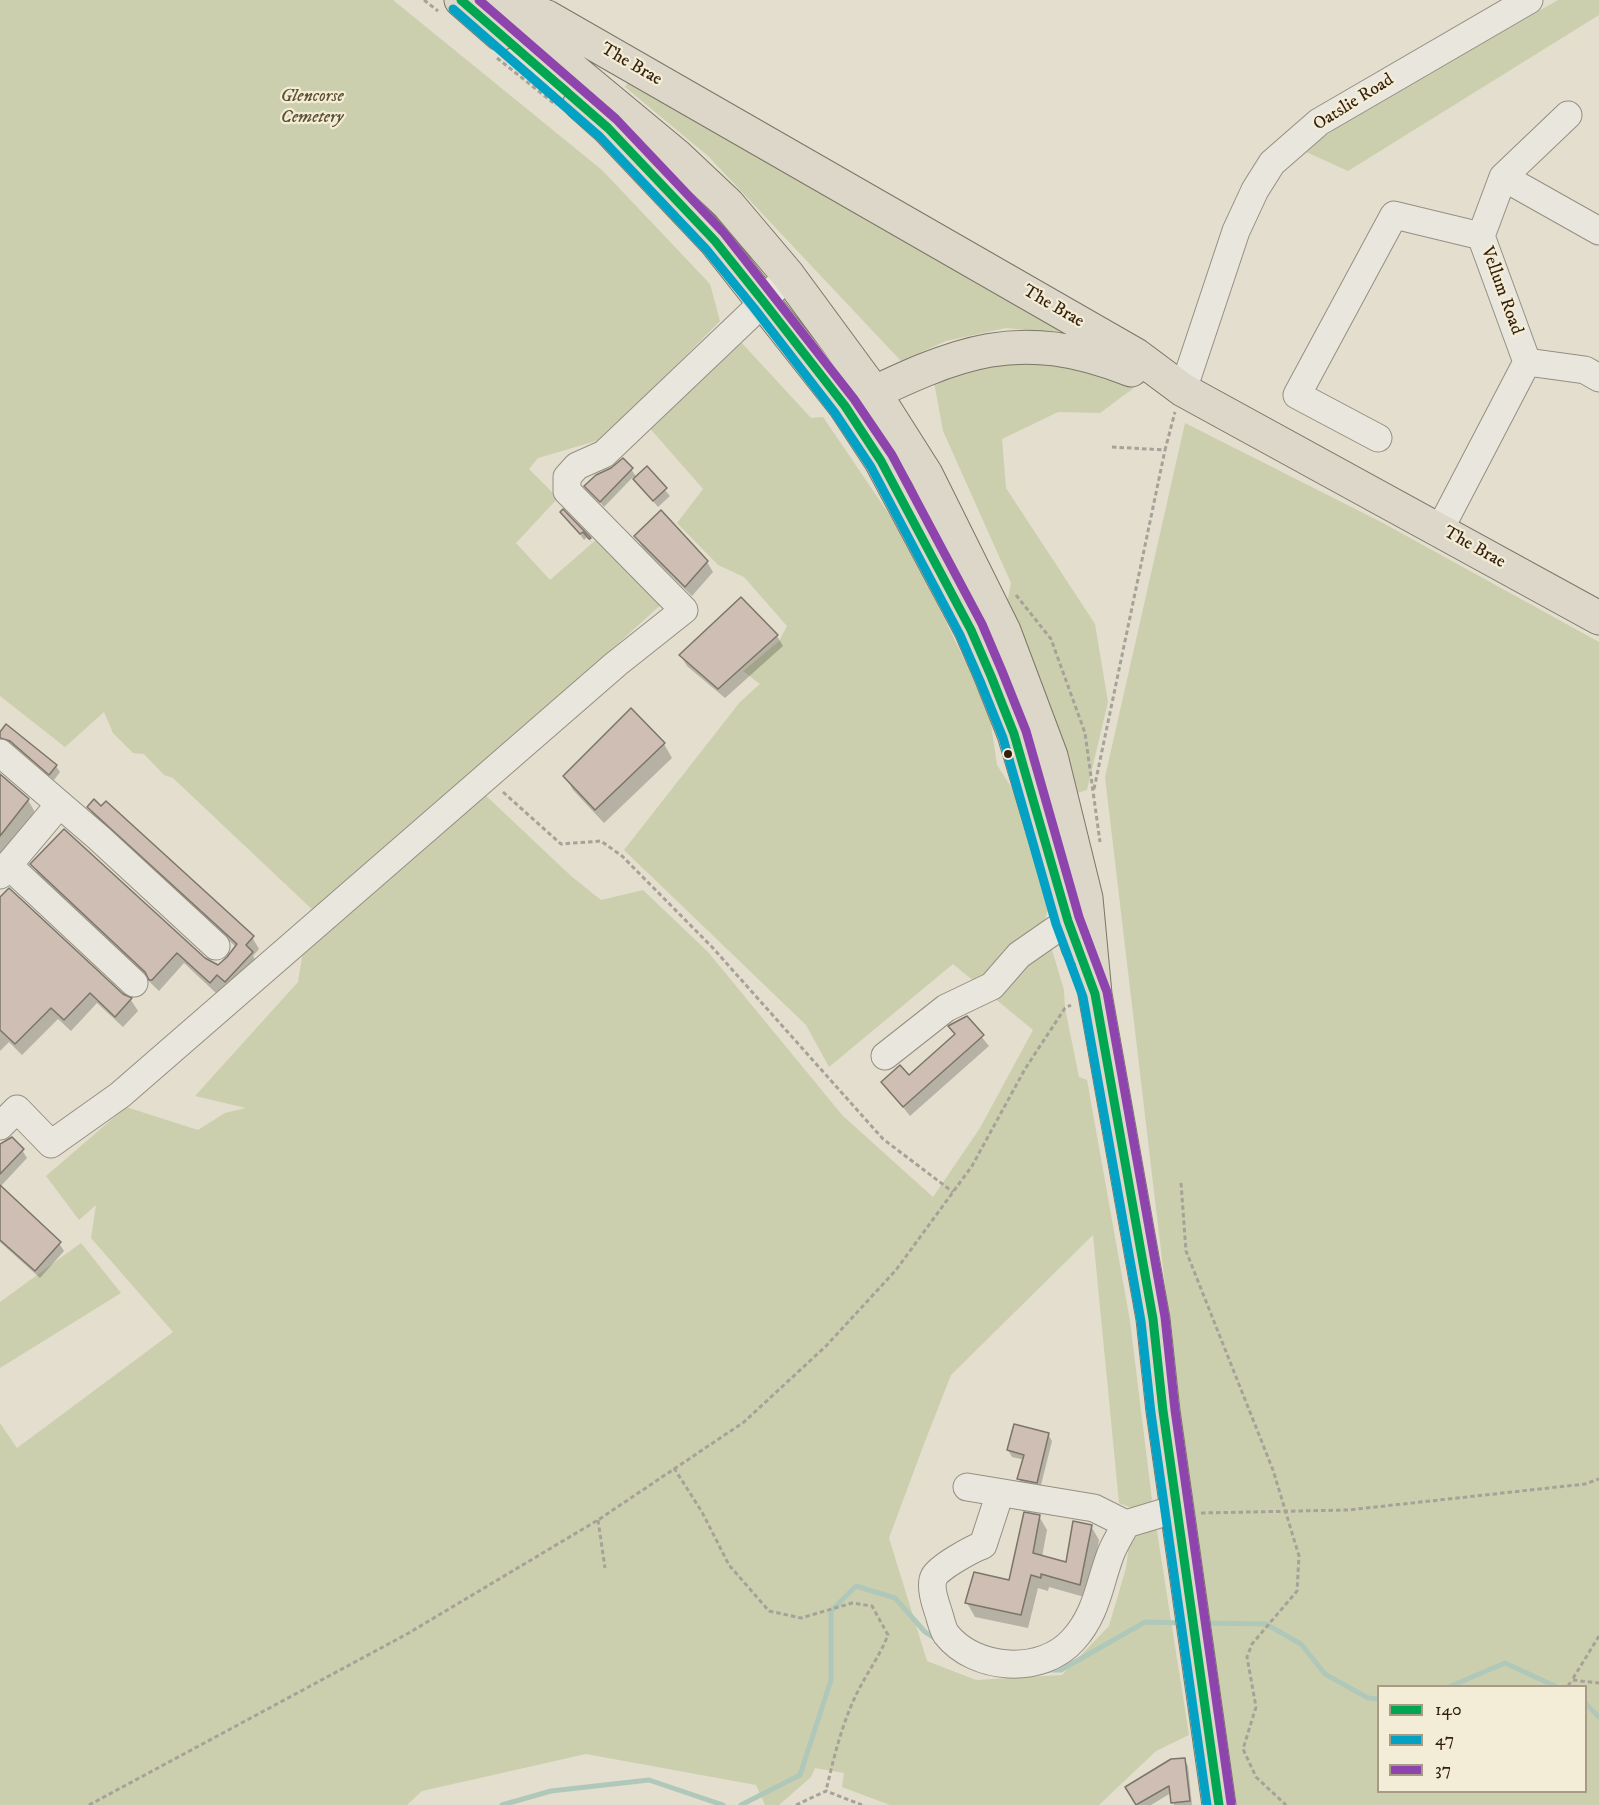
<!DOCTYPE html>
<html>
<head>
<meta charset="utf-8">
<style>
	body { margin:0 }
	#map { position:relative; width:1599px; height:1805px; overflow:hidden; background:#e3decd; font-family:"IM FELL DW Pica",serif }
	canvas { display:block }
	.legend { position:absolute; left:1377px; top:1685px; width:210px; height:108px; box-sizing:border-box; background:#f3edd8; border:2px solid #a79b85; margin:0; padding:8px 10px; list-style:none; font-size:18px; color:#351f09 }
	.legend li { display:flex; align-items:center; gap:12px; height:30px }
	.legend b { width:30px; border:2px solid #a79b85 }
</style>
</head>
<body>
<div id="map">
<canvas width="1599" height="1805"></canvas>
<ul class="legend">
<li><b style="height:8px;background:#00a651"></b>140</li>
<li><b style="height:8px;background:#03a2c4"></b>47</li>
<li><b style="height:8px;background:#8e44ad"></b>37</li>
</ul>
</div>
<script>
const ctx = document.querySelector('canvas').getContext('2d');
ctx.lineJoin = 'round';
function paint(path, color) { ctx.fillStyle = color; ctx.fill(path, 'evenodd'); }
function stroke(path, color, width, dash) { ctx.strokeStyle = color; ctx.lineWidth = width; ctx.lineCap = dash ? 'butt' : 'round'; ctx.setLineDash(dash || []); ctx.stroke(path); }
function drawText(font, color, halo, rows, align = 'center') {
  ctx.font = font + ' "IM FELL DW Pica",serif'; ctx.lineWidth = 4.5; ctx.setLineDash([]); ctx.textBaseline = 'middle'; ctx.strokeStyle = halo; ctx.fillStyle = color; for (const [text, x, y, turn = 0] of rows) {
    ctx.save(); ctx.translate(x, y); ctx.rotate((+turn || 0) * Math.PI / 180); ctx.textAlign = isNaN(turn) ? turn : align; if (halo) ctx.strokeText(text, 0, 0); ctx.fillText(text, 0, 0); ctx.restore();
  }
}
paint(new Path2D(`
	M0 0H393L602 170 710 284 720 321 603 439 538 458 529 469 558 498 516 543 550 580 597 539 665 601 318 915 173 778 164 775 144 754 133 753 113 733 104 712 65 747 0 696Z
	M1558 0H1599V15L1348 171 1304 151 1355 115Z
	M632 77 1069 334 1006 328 946 341 901 361 708 156 625 87Z
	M740 341 811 418 823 417 906 539 989 711 997 765 1026 810 1052 895 1044 923 1064 990 1065 1008 1079 1077 1087 1080 1130 1321 1152 1500 1139 1511 1119 1503 1093 1235 951 1375 924 1444 889 1538 927 1661 976 1680 1062 1675 1109 1626 1126 1568 1131 1529 1156 1525 1189 1735 1156 1751 1099 1805H890L842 1787 844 1773 815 1768 811 1777 779 1805H765L756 1785 586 1754 422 1791 407 1805H0V1423L17 1448 173 1332 91 1238 96 1205 79 1220 46 1176 126 1107 198 1130 225 1113 246 1108 195 1096 298 982 303 951 481 791 571 876 601 900 643 890 708 952 843 1116 933 1197 980 1128 1033 1030 953 964 829 1067 806 1025 624 850 740 702 760 684 743 671 779 641 787 626 744 577 718 565 677 523 703 489 647 425Z
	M983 363H1071L1135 387 1100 413 1058 412 1002 439 1006 488 1095 624 1108 702 1087 790 1074 794 1006 609 1011 583 943 431 934 382Z
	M1185 423 1383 523 1599 642V1805H1236L1192 1513 1105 777ZM1378 1686H1586V1792H1378Z
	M81 1243 121 1293 0 1368V1302Z`), '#cccfad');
paint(new Path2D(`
	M631 469 637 478 647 469 670 496 658 507 633 477 604 507 586 486Z
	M563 511 589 538 592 543 587 537 584 540Z
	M661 512 707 562 713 572 692 596 642 547 636 536Z
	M777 636 783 646 725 698 687 666 681 656Z
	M631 710 664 744 672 758 604 823 573 790 565 776Z
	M0 734 56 766 60 772 54 780 15 747 1 744Z
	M0 776 28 800 36 814 0 860Z
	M89 807 252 937 259 949 253 956 258 964 233 993 225 986 217 994 184 963 159 991 39 876 32 864 218 967 236 947 95 819Z
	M0 900 122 996 131 1000 138 1011 123 1027 97 1003 71 1031 58 1019 22 1055 9 1042 0 1051Z
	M966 1018 989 1046 910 1116 883 1082 908 1077 955 1035 950 1027Z
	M0 1147 22 1150 27 1158 0 1187Z
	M0 1187 59 1243 64 1251 40 1278 0 1242Z
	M1048 1434 1052 1441 1040 1489 1023 1486 1019 1479 1025 1460 1012 1457 1008 1450Z
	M1039 1516 1047 1530 1042 1557 1067 1564 1091 1526 1099 1540 1088 1598 1049 1587 1048 1591 1038 1588 1028 1628 975 1617 967 1603 1011 1582Z
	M1184 1759 1188 1766 1192 1805H1174L1171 1793 1151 1805H1137L1127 1787Z`), '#0003');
stroke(new Path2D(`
	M1203 1623 1266 1624 1301 1644 1325 1674 1368 1698 1378 1699
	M1048 1670H1061L1145 1622 1182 1623
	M1451 1686 1505 1663 1555 1686
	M1586 1704 1599 1717
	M502 1805 551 1791 649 1780 723 1805
	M741 1805 800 1775 831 1680V1611L856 1586 895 1598 925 1632 936 1639`), '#b0c8b9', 5);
const building = new Path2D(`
	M623 458 633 468 600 502 584 486 596 475 611 468Z
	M647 466 667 488 653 501 633 479Z
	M563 509 591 538 589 539 583 532 580 534 560 512Z
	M661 510 708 561 685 587 634 536Z
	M741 597 778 635 718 689 679 655Z
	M631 708 665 743 595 810 563 776Z
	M6 724 57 765 49 775 10 741 0 738V732Z
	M0 774 29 799 0 836Z
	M94 799 101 806 106 801 254 936 246 945 253 952 225 982 217 975 210 983 177 953 152 980H149L145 972 30 864 64 829 205 958 218 965 227 957 237 944 87 807Z
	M9 888 123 994 132 998 115 1017 90 993 64 1020 51 1008 15 1044 0 1030V897Z
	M967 1016 984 1035 903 1107 881 1082 900 1065 909 1075 955 1034 948 1026Z
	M12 1137 24 1149 0 1174V1144Z
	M0 1185 61 1242 35 1271 0 1240Z
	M1014 1424 1049 1433 1037 1483 1017 1479 1024 1455 1007 1450Z
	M1024 1512 1040 1515 1033 1553 1066 1562 1073 1521 1092 1525 1080 1585 1041 1574V1578L1031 1575 1021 1615 965 1603 974 1572 1009 1580Z
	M1185 1758 1190 1801 1171 1803 1169 1786 1136 1805 1125 1787 1171 1759Z`);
paint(building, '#cebeb3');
stroke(building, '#7c7569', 1.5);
const minor = new Path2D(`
	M1503 177 1599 231
	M1481 236 1503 177 1568 115
	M1527 362 1585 370 1599 378
	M1183 390 1236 231 1255 190 1272 163 1319 122 1529 0
	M1378 438 1297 395 1394 215 1481 236 1527 362 1440 529
	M0 753 99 838 216 946
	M8 865 134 983
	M0 875 59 805
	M885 1056 946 1008 992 986 1019 955 1068 921
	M0 1126 17 1109 51 1144 120 1095 616 664 684 610 567 491V477L577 466 604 454 751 314 788 275
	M967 1487 1094 1508 1126 1524 1179 1508
	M1000 1493 983 1545C972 1549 939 1567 934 1577 930 1585 934 1599 937 1608 940 1616 942 1628 946 1634 975 1671 1042 1675 1073 1640 1097 1614 1099 1584 1111 1553 1115 1543 1121 1534 1126 1524`);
const major = new Path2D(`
	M461 0 500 34
	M489 0 677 156 728 204 788 275 874 392 926 474 1004 631 1051 756 1086 898 1095 994 1153 1319 1163 1411 1219 1805
	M511 3 547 17 1136 355 1183 390 1599 618
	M580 103 608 128 715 241 845 406 881 461 971 630 991 676 1014 734 1078 947
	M854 402C959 352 1017 325 1131 370`);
stroke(minor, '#958f83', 29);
stroke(major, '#7c7569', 35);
stroke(new Path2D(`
	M424 0 438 11
	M497 58 556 105
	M1112 447 1165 450 1175 412
	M1016 595 1051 639 1085 733 1100 842
	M1094 789 1165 450
	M503 792 561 844 601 841 622 856 712 947 883 1139 953 1192
	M1181 1183 1186 1251 1273 1470 1299 1556 1297 1591 1252 1644 1247 1657 1256 1707 1243 1749 1256 1777 1286 1805
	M674 1468 702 1512 729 1565 769 1611 801 1618 852 1603 872 1606 888 1635C880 1655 869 1670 859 1689 843 1720 834 1756 826 1791
	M1201 1513 1348 1510 1585 1484 1599 1479
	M598 1520 605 1568
	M1599 1636 1572 1680 1599 1683
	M1568 1686 1572 1680
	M89 1805 407 1634 598 1520 744 1422 826 1346 896 1270 972 1166 1025 1069 1065 1008 1071 1005
	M796 1805 826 1791 862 1805`), '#a7a299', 3, [4.5, 3]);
stroke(minor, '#e9e6de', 27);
stroke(major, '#ddd7c9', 33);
stroke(new Path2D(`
	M461 0 608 128 715 241 763 301 845 406 881 461 971 630 991 676 1014 734 1068 921 1095 994 1153 1319 1163 1411 1219 1805`), '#00a651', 9);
stroke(new Path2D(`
	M453 9 600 137 706 249 754 308 835 413 871 467 960 635 980 681 1003 738 1056 924 1083 997 1141 1321 1151 1413 1207 1805`), '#03a2c4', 9);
stroke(new Path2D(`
	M479 0 616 119 724 233 854 399 892 455 982 624 1002 671 1026 731 1079 917 1107 992 1165 1317 1175 1410 1231 1803`), '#8e44ad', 9);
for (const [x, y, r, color] of [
	[1008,754,5,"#351f09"]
]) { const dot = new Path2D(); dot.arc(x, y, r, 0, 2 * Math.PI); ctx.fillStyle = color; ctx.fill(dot); stroke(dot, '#f3edd8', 2); }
drawText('18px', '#351f09', '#f3edd8', [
	["The Brae",631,65,30],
	["Oatslie Road",1354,103,-32],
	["Vellum Road",1501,291,70],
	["The Brae",1053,307,30],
	["The Brae",1474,548,29]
]);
drawText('italic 18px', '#5d5032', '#f3edd8', [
	["Glencorse",312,97],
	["Cemetery",312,118]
]);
</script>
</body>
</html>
